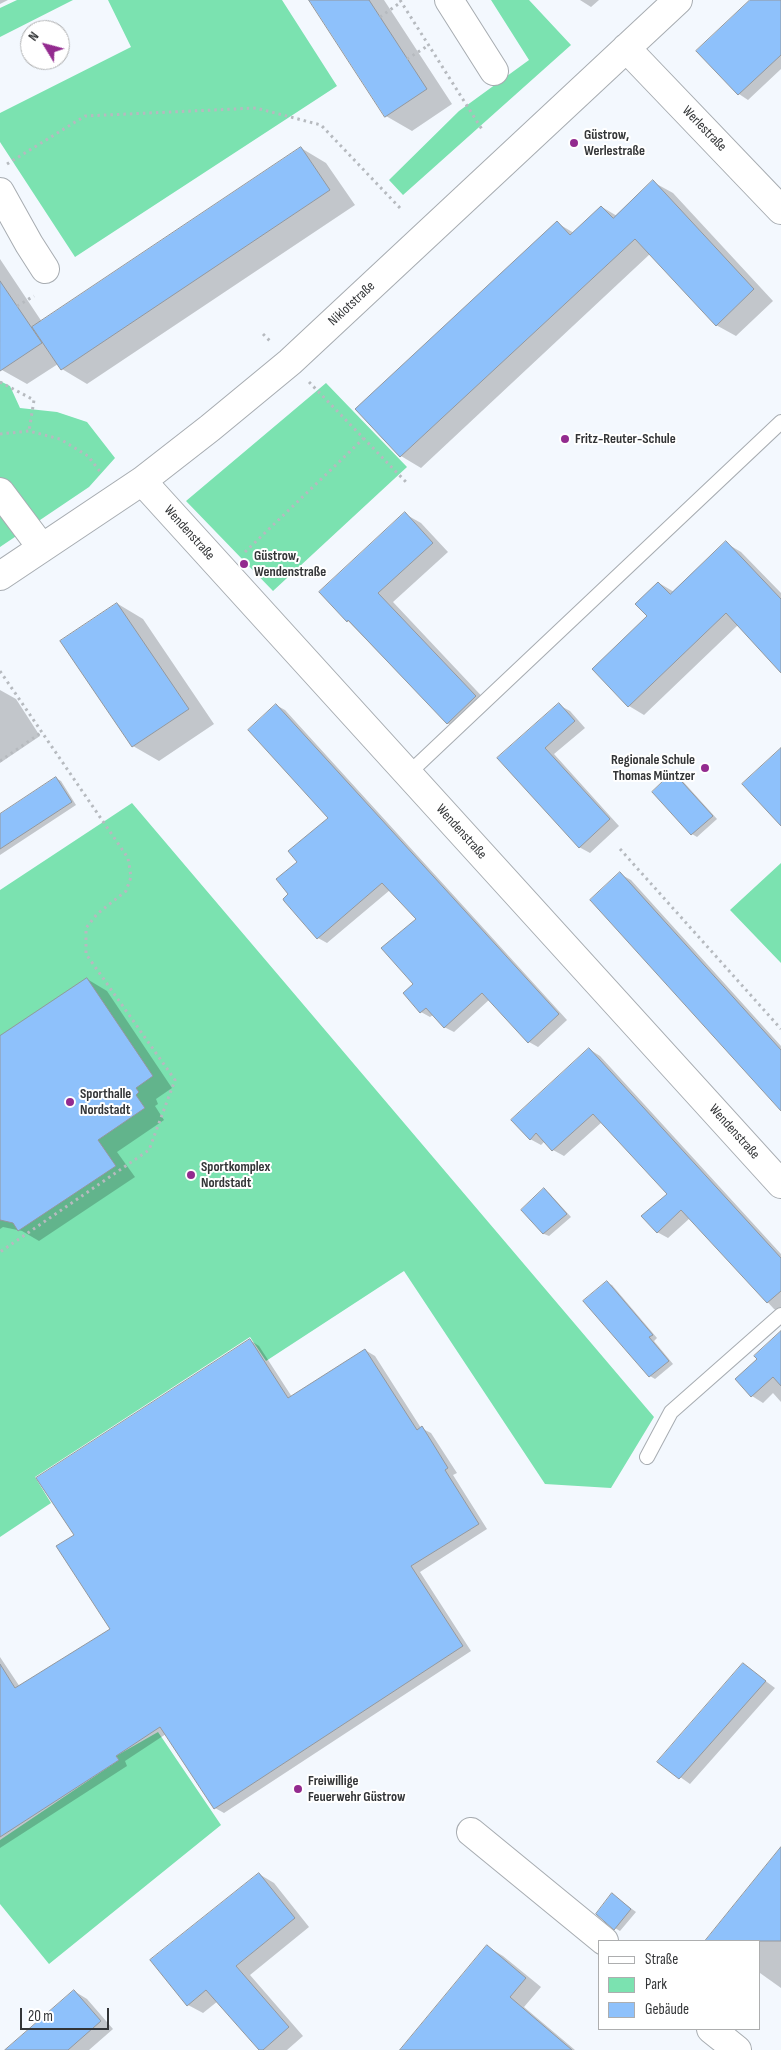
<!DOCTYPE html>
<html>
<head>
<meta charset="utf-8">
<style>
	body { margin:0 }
	#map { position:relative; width:781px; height:2050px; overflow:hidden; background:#f3f8fe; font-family:"Sofia Sans Condensed",sans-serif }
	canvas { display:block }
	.legend { position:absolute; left:598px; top:1940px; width:162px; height:90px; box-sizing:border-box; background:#fff; border:1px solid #adaeaf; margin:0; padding:6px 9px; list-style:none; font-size:15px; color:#333537 }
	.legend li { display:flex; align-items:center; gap:10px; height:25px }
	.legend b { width:25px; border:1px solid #adaeaf }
	.north { position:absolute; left:20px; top:20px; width:50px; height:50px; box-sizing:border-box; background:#fff; border:1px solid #adaeaf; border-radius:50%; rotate:307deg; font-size:14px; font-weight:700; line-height:20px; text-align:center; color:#333537 }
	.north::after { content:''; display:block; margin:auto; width:18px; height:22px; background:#932b8f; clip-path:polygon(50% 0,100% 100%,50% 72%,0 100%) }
	.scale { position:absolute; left:20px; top:2008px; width:89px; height:22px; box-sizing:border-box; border:2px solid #333537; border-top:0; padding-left:6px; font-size:15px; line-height:18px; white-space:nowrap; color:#333537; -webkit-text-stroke:4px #fff; paint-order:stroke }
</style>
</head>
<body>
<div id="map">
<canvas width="781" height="2050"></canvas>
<ul class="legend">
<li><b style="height:6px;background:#fff"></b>Straße</li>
<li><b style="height:14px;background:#7be2b0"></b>Park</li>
<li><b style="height:14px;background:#8ec1fb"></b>Gebäude</li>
</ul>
<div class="north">N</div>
<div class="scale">20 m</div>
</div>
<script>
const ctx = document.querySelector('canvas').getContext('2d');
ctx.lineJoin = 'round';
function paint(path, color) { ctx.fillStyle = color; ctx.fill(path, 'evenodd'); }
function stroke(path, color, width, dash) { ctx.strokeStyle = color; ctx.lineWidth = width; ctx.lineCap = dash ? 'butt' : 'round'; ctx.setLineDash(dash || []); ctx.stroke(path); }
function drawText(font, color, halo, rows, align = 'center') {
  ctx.font = font + ' "Sofia Sans Condensed",sans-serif'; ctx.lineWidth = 4; ctx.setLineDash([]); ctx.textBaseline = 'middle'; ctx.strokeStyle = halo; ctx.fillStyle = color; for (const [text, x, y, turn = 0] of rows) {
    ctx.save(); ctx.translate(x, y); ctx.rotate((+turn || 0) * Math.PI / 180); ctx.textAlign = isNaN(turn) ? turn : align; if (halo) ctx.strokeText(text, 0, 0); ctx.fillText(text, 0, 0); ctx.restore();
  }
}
paint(new Path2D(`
	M17 0H73L0 37V8Z
	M108 0H282L337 86 75 257 0 142V113L131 47Z
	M491 0H529L571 45 403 195 389 180 459 111 529 60Z
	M0 381 10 386 20 408 57 412 87 422 115 458 89 487 0 547Z
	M326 383 407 467 273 591 186 501Z
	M132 803 654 1417 611 1488 545 1484 404 1271 266 1361 250 1337 35 1477 51 1503 0 1537V890Z
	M781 863V963L730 910Z
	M158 1732 221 1825 49 1964 0 1904V1840L119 1760 116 1756Z`), '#7be2b0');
paint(new Path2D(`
	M0 0H8L0 4Z
	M310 0H384L452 104 412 131 386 116Z
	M580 0H599L591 7Z
	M756 0H781V69L748 100 739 94 698 51Z
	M301 148 326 163 355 205 87 384 62 369 58 364 27 384 2 370 0 367V259L42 322Z
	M653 182 673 193 773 301 736 336 716 325 650 254 421 468 401 456 357 409 557 223 574 233 602 207 617 216Z
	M405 514 421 523 448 552 393 602 491 706 463 732 447 723 320 592Z
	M726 543 741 552 781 593V671L738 625 644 715 629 706 649 616 659 583 674 592Z
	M118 604 143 619 214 724 159 761 133 746 62 642Z
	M0 690 16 699 40 736 0 763Z
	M276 705 285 710 567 1020 538 1047 529 1042 490 999 454 1032 444 1027 433 1015 430 1017 421 1012 405 993 415 984 417 920 390 890 327 943 318 938 290 895 298 862 329 819Z
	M559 705 570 711 585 728 554 754 619 826 590 853 579 847 499 758Z
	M673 774 679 777 717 819 697 837 692 834 653 792Z
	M56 778 61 781 76 805 0 855V815Z
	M620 874 631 880 781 1046V1109Z
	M87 979 107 991 172 1088 156 1099 158 1104 155 1106 164 1120 117 1152 135 1177 39 1241 22 1231 3 1227 0 1229V1037Z
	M589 1049 600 1056 781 1254V1313L774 1309 690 1218 668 1238 657 1232 668 1194 602 1122 564 1156 553 1150 545 1141 541 1145 530 1139Z
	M544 1190 549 1193 571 1217 549 1236 544 1234 522 1210Z
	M607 1283 612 1285 657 1338 654 1341 673 1364 655 1379 650 1376 584 1301Z
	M781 1333V1402L773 1393 763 1403 752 1396 736 1379 759 1359Z
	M250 1340 259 1346 292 1397 365 1350 375 1356 421 1428 431 1433 457 1473 453 1475 487 1529 420 1572 471 1651 224 1813 215 1808 166 1734 125 1761 127 1766 0 1848V1657L20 1687 112 1629 75 1536Z
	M744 1665 775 1688 690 1784 659 1762Z
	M781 1849V1988L760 1973V1941H720L712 1935Z
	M259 1874 274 1883 309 1927 250 1975 303 2036 287 2050H260L218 2001 203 2013 188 2005Z
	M613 1895 636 1912 620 1931 615 1928Z
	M488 1947 503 1956 541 1987 524 2007 575 2050H418Z
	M74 1991 87 1999 113 2029 89 2050H6Z`), '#0003');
const building = new Path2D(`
	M309 0H369L427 89 385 117Z
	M750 0H781V55L738 95 696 51Z
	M301 147 330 190 61 370 32 327Z
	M653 180 754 289 716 326 635 239 400 457 355 409 557 221 570 235 601 206 613 218Z
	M0 281 42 343 0 371Z
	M405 512 433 543 378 593 476 696 447 724 348 620 347 622 319 592Z
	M726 541 781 599V673L726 613 628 707 592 669 647 616 635 604 658 582 670 594Z
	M117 603 189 709 132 747 60 641Z
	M559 703 575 721 545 748 610 819 579 848 497 758Z
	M276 704 559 1014 528 1043 482 993 444 1028 426 1008 420 1013 403 993 413 984 381 948 416 919 382 883 317 939 284 901 283 899 288 894 276 879 297 862 288 851 328 818 248 730Z
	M781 748V826L742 784Z
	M673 772 713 816 691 835 652 792Z
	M56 777 72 802 0 849V814Z
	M620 872 781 1050V1111L590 900Z
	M87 978 153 1076 136 1088 139 1092 136 1095 145 1108 98 1140 116 1166 18 1231 13 1223 0 1220V1036Z
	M589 1048 781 1258V1291L767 1303 681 1210 657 1233 641 1216 667 1194 593 1114 552 1151 536 1133 530 1140 511 1120Z
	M544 1188 567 1214 543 1234 521 1210Z
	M607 1281 653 1335 649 1337 669 1361 649 1377 583 1301Z
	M781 1331V1386L773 1377 751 1397 735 1379 757 1359 754 1356Z
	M250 1339 288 1398 365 1349 417 1430 422 1426 448 1468 445 1470 479 1524 411 1566 463 1646 214 1809 160 1727 116 1756 119 1760 0 1837V1664L15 1688 110 1629 56 1546 74 1535 36 1478Z
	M743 1663 766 1681 679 1779 657 1762Z
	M781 1847V1941H705Z
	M259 1873 295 1918 236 1966 289 2027 263 2050H259L206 1990 187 2006 150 1960Z
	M612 1893 631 1909 614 1930 596 1914Z
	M487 1945 526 1978 510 1997 572 2050H400Z
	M74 1990 101 2021 68 2050H5Z`);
paint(building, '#8ec1fb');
stroke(building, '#93989e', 1);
const lane = new Path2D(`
	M408 774 781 422
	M647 1457 671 1412 781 1315`);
const street = new Path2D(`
	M449 0 494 71
	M626 48 781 210
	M0 192 29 244 45 269
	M142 481 781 1184
	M0 492 42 548
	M0 576 142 481 210 428 290 362 678 0
	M471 1832 604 1941
	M711 2029 737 2050`);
stroke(lane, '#a7acb1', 16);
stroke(street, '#a7acb1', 30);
stroke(new Path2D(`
	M400 0 483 131
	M380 17 401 2
	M407 59 429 45
	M7 164 85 116 256 108 321 125 400 208
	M17 306 34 296
	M263 334 270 341
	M0 382 34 400 29 431
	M309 382 406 482
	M0 434 29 431 60 439 88 456 102 474
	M245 552 364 438
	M0 671 128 858 131 877 126 891 97 914 86 928V954L175 1080 149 1150 0 1252
	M0 761 42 732
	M620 849 781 1029`), '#b6babf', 3, [2.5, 4]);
stroke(lane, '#fff', 14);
stroke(street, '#fff', 28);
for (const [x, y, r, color] of [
	[574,143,5,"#932b8f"],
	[565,439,5,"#932b8f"],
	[244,564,5,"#932b8f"],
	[705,768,5,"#932b8f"],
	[70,1102,5,"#932b8f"],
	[191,1175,5,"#932b8f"],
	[298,1789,5,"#932b8f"]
]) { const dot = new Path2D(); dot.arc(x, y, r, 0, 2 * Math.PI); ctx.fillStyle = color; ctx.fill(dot); stroke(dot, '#fff', 2); }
drawText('14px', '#333537', '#fff', [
	["Werlestraße",704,129,46],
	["Niklotstraße",352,304,-43],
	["Wendenstraße",189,533,48],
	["Wendenstraße",461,832,48],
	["Wendenstraße",734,1132,48]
]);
drawText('bold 14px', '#333537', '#fff', [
	["Güstrow,",584,135],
	["Werlestraße",584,151],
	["Fritz-Reuter-Schule",575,439],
	["Güstrow,",254,556],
	["Wendenstraße",254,572],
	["Regionale Schule",695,760,"right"],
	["Thomas Müntzer",695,776,"right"],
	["Sporthalle",80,1094],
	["Nordstadt",80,1110],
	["Sportkomplex",201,1167],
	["Nordstadt",201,1183],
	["Freiwillige",308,1781],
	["Feuerwehr Güstrow",308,1797]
], 'left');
</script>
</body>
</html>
